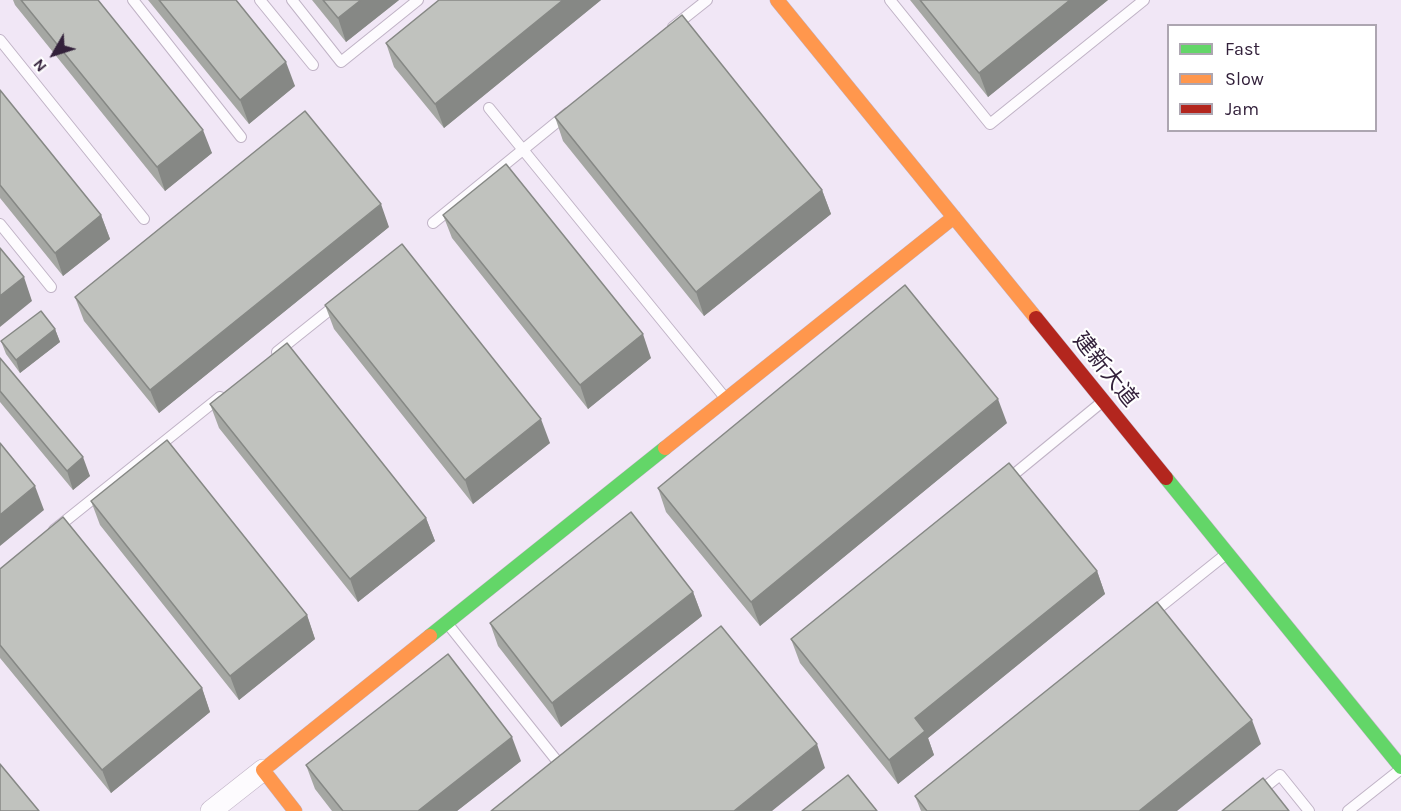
<!DOCTYPE html>
<html>
<head>
<meta charset="utf-8">
<style>
	body { margin:0 }
	#map { position:relative; width:1401px; height:811px; overflow:hidden; background:#f1e7f6; font-family:Karla,sans-serif }
	canvas { display:block }
	.legend { position:absolute; left:1167px; top:24px; width:210px; height:108px; box-sizing:border-box; background:#fff; border:2px solid #ada6b1; margin:0; padding:8px 10px; list-style:none; font-size:18px; color:#33213b }
	.legend li { display:flex; align-items:center; gap:12px; height:30px }
	.legend b { width:30px; border:2px solid #ada6b1 }
	.north { position:absolute; left:24px; top:24px; width:60px; height:60px; -webkit-text-stroke:4px #fff; paint-order:stroke; rotate:231deg; font-size:16px; font-weight:700; line-height:24px; text-align:center; color:#33213b }
	.north::after { content:''; display:block; margin:auto; width:21px; height:27px; background:#33213b; clip-path:polygon(50% 0,100% 100%,50% 72%,0 100%) }
</style>
</head>
<body>
<div id="map">
<canvas width="1401" height="811"></canvas>
<ul class="legend">
<li><b style="height:8px;background:#63d668"></b>Fast</li>
<li><b style="height:8px;background:#ff974d"></b>Slow</li>
<li><b style="height:8px;background:#b3261e"></b>Jam</li>
</ul>
<div class="north">N</div>
</div>
<script>
const ctx = document.querySelector('canvas').getContext('2d');
ctx.lineJoin = 'round';
function stroke(path, color, width, dash) { ctx.strokeStyle = color; ctx.lineWidth = width; ctx.lineCap = dash ? 'butt' : 'round'; ctx.setLineDash(dash || []); ctx.stroke(path); }
function paint(path, color) { ctx.fillStyle = color; ctx.fill(path, 'evenodd'); }
function drawText(font, color, halo, rows, align = 'center') {
  ctx.font = font + ' Karla,"Noto Sans SC",sans-serif'; ctx.lineWidth = 4.5; ctx.setLineDash([]); ctx.textBaseline = 'middle'; ctx.strokeStyle = halo; ctx.fillStyle = color; for (const [text, x, y, turn = 0] of rows) {
    ctx.save(); ctx.translate(x, y); ctx.rotate((+turn || 0) * Math.PI / 180); ctx.textAlign = isNaN(turn) ? turn : align; if (halo) ctx.strokeText(text, 0, 0); ctx.fillText(text, 0, 0); ctx.restore();
  }
}
const lane = new Path2D(`
	M133 0 241 137
	M260 0 313 65
	M292 0 341 62 418 0
	M890 0 990 124 1144 0
	M673 27 707 0
	M0 40 144 219
	M489 108 726 399
	M433 223 568 113
	M0 224 51 287
	M277 352 337 304
	M1007 480 1102 402
	M54 530 220 397
	M1150 615 1225 555
	M447 623 557 761
	M1259 792 1280 775 1309 811
	M1348 811 1401 769`);
const street = new Path2D(`
	M211 811 263 770`);
const fast = new Path2D(`
	M1166 478 1401 767
	M430 636 665 448`);
const slow = new Path2D(`
	M777 0 1036 318
	M665 448 954 217
	M295 811 263 770 430 636`);
const jam = new Path2D(`
	M1036 318 1166 478`);
stroke(lane, '#c0b3c6', 12);
stroke(street, '#c0b3c6', 22);
stroke(fast, '#c0b3c6', 15);
stroke(slow, '#c0b3c6', 15);
stroke(jam, '#c0b3c6', 15);
stroke(lane, '#fdfbfe', 10);
stroke(street, '#fdfbfe', 21);
stroke(fast, '#63d668', 14);
stroke(slow, '#ff974d', 14);
stroke(jam, '#b3261e', 14);
paint(new Path2D(`
	M13 0H98L212 153 165 191 15 5Z
	M148 0H236L295 86 249 124Z
	M312 0H399L346 42Z
	M439 0H601L444 128 394 67 386 43Z
	M910 0H1108L988 97Z
	M0 90 101 215 110 239 63 276 0 198Z
	M555 117 822 190 831 214 704 316 563 141Z
	M443 215 651 358 588 409 452 238Z
	M389 227 159 413 84 321 75 297Z
	M325 305 550 443 473 504 334 329Z
	M55 329 60 342 20 373 6 354 1 341Z
	M0 358 90 476 73 490 0 402Z
	M210 404 426 518 435 541 358 602 219 428Z
	M1007 423 760 626 666 512 658 488Z
	M91 501 307 615 315 639 239 700 100 525Z
	M0 569 202 688 210 712 111 793 0 658Z
	M1097 571 1105 594 928 738 934 755 898 784 800 663 791 639Z
	M693 592 702 616 561 727 498 646 490 623Z
	M521 761 457 811H332L315 789 306 765Z
	M915 796 927 811H921Z`), '#a5a7a3');
paint(new Path2D(`
	M361 0H399L346 42 338 18Z
	M563 0H601L444 128 435 104Z
	M1070 0H1108L988 97 979 73Z
	M286 62 295 86 249 124 240 100Z
	M203 130 212 153 165 191 157 167Z
	M822 190 831 214 704 316 696 292Z
	M381 204 389 227 159 413 150 390Z
	M101 215 110 239 63 276 55 253Z
	M24 277 32 301 0 327V296Z
	M55 329 60 342 20 373 16 360Z
	M643 334 651 358 588 409 580 385Z
	M998 399 1007 423 760 626 751 602Z
	M541 419 550 443 473 504 465 480Z
	M83 457 90 476 73 490 67 471Z
	M35 486 44 510 0 546V515Z
	M426 518 435 541 358 602 350 579Z
	M1097 571 1105 594 928 738 934 755 898 784 889 760 915 718Z
	M693 592 702 616 561 727 552 703Z
	M307 615 315 639 239 700 230 676Z
	M202 688 210 712 111 793 102 770Z
	M1252 720 1261 744 1177 811H1139Z
	M512 737 521 761 457 811H418Z
	M817 744 825 768 772 811H734Z`), '#868885');
const building = new Path2D(`
	M21 0H98L203 130 157 167Z
	M159 0H236L286 62 240 100Z
	M323 0H361L338 18Z
	M439 0H563L435 104 386 43Z
	M920 0H1070L979 73Z
	M682 15 822 190 696 292 555 117Z
	M0 90 101 215 55 253 0 185Z
	M305 111 381 204 150 390 75 297Z
	M506 164 643 334 580 385 443 215Z
	M402 244 541 419 465 480 325 305Z
	M0 248 24 277 0 296Z
	M905 285 998 399 751 602 658 488Z
	M41 311 55 329 16 360 1 341Z
	M287 343 426 518 350 579 210 404Z
	M0 358 83 457 67 471 0 391Z
	M167 440 307 615 230 676 91 501Z
	M0 443 35 486 0 515Z
	M1009 463 1097 571 915 718 925 731 889 760 791 639Z
	M631 512 693 592 552 703 490 623Z
	M63 517 202 688 102 770 0 645V569Z
	M1157 602 1252 720 1139 811H927L915 796Z
	M721 626 817 744 734 811H491Z
	M448 654 512 737 418 811H343L306 765Z
	M0 764 39 811H0Z
	M848 775 877 811H802Z
	M1263 778 1289 811H1222Z`);
paint(building, '#c0c2be');
stroke(building, '#868885', 1.5);
drawText('22px', '#33213b', '#fff', [
	["建新大道",1105,370,51]
]);
</script>
</body>
</html>
